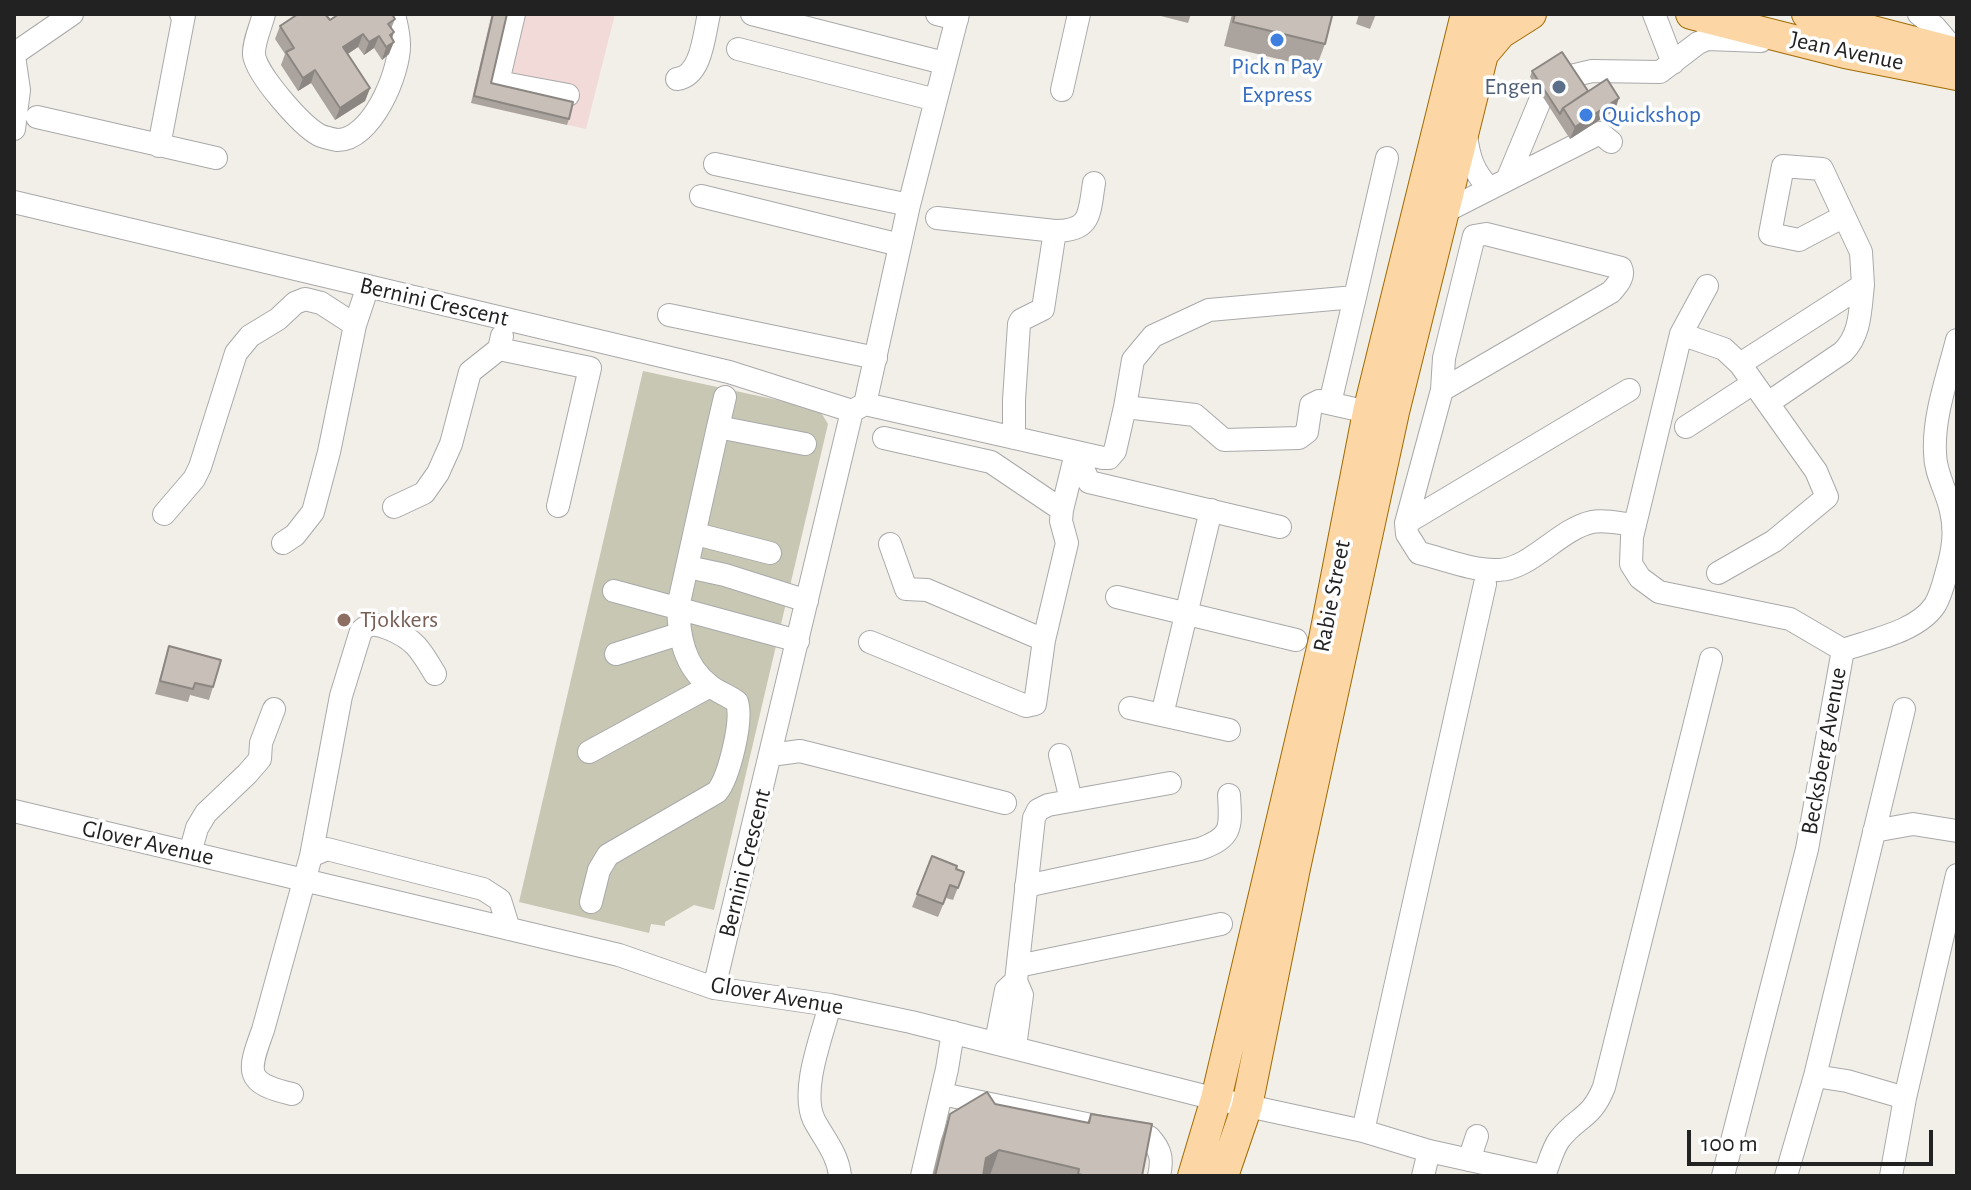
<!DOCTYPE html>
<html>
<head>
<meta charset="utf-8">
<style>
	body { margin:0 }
	#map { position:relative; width:1971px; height:1190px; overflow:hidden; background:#f2efe9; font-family:"Alegreya Sans",sans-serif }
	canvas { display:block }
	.frame { position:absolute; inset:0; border:16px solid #222; pointer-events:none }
	.scale { position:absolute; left:1687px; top:1130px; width:246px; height:36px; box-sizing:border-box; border:4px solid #222; border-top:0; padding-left:10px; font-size:24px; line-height:28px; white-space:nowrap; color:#222; -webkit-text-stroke:6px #fff; paint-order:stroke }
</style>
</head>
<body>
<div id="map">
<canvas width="1971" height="1190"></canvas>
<div class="frame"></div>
<div class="scale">100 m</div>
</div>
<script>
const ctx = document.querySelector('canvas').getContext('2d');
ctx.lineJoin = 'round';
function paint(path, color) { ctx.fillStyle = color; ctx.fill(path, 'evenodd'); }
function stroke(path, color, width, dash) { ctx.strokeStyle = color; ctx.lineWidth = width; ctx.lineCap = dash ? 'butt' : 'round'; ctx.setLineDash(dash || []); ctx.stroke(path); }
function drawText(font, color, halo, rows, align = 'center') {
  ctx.font = font + ' "Alegreya Sans",sans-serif'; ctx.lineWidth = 7; ctx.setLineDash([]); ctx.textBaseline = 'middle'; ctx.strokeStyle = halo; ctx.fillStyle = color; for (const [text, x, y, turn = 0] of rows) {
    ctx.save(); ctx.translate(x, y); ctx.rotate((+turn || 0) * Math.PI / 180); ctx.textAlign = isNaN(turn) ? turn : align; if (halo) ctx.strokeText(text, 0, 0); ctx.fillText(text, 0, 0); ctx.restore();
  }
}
paint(new Path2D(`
	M491 14H615L586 129 471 103Z`), '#f2dad9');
paint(new Path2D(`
	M643 371 819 409 828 424 714 910 694 905 665 922V926L651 924 649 933 519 902Z`), '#c7c7b4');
const minor = new Path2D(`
	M264 14C261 26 253 43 254 55 257 75 301 125 319 135 323 137 332 139 337 140 371 141 400 73 399 44 399 34 396 23 394 14
	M514 14 498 82 568 95
	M752 14 944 63
	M937 14 957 19
	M1654 14 1673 63
	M1919 14 1935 27 1957 53
	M738 49 936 100
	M14 54 72 14
	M14 56 19 90 14 129
	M1571 76 1592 71 1660 72 1698 43 1707 39 1761 41
	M677 79C702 76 704 34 709 14
	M1062 90 1079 14
	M37 117 216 158
	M1466 135C1469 158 1473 171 1489 188
	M159 146 184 15 181 14
	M715 164 909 205
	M1507 180 1600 133 1611 142
	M701 196 900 245
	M14 202 729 372 852 411 865 404 1103 458H1109L1115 451 1125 407 1195 415 1224 440 1299 438 1307 432 1311 405 1319 401 1368 412
	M1444 212 1507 180 1542 96
	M937 218 1055 231
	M1707 286 1681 334 1632 537 1631 564 1640 578 1659 592 1790 619 1843 650 1807 849 1723 1176
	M1355 297 1387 158
	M669 315 876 358
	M1681 334 1724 349 1740 364 1816 471 1827 497 1774 541 1718 573
	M499 349 590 368 558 506
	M1740 364 1863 285 1861 252 1822 169 1783 166 1770 234 1799 240 1835 221
	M1442 390 1611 292C1617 285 1625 277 1621 268L1486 234 1474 236 1444 358 1442 390 1406 523 1407 534 1419 553C1444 559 1472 571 1498 570 1530 570 1559 529 1592 522 1605 519 1622 524 1635 525
	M1768 403 1843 352C1861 334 1860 310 1863 285
	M865 404 909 205 958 14
	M1125 407 1133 360 1153 336 1209 310 1355 297 1330 403
	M718 427 725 397
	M1686 427 1752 384
	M884 438 991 462 1062 510
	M1014 438V400L1019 324 1021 320 1043 309 1055 231C1092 231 1089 213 1094 183
	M1076 453 1089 482 1280 527
	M394 507 424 493 438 473 451 444 470 372 499 349 502 336
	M164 514 194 479 200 467 236 353 250 336 278 319 295 303 305 299 321 303 355 325
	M1406 523 1629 390
	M696 534 770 553
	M283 543 295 535 313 512 329 452 355 325 368 286
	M890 544 906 589 927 590 1044 640
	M688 567 725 575 807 601
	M614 591 798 641
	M1117 597 1296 640
	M870 642 1026 706 1035 704 1044 640 1067 543 1061 521 1062 510 1076 453
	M1843 650C1871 640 1917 632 1935 605 1941 595 1944 582 1947 571 1953 550 1956 532 1951 511 1947 491 1935 474 1935 453 1933 416 1948 376 1957 340
	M616 654 679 634
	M1130 708 1229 730
	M1162 715 1211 510
	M589 752 710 686
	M771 755 800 751 1005 803
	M1060 755 1071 800
	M14 811 619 955 714 988 830 1005 911 1022 1216 1099 1363 1131 1429 1151 1542 1176
	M1874 831 1913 824 1957 831
	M190 853 197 828 206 813 247 774 260 759 261 743 274 709
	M311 856 341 696 361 631C371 621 378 625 390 629 416 640 421 651 435 674
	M1026 886 1200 849C1233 837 1231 827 1229 795
	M591 902 599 870 608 855 717 792C729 777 743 721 737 702 728 695 717 692 709 685 684 666 679 636 678 607L718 427 805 444
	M1018 966 1221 924
	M714 988 852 411
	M830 1005C822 1036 800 1090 814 1120 824 1139 838 1154 840 1176
	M996 1042 1006 990 1016 981
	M1015 1047 1022 995 1016 981 1034 818 1038 810 1048 805 1170 783
	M1815 1076 1847 1081 1905 1098
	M292 1094C245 1083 247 1073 263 1030L311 856 327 849 483 889 500 900 509 929
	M942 1094 1149 1137C1161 1150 1163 1159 1159 1176
	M1363 1131 1485 584
	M1469 1160 1477 1136
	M922 1176 947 1069 953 1032
	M1423 1176 1429 1151
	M1544 1176C1549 1164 1552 1150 1559 1140 1577 1116 1591 1120 1604 1087L1711 659
	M1786 1176 1815 1076 1904 709
	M1891 1176 1905 1098 1957 875`);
const major = new Path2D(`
	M1691 14 1845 53 1957 75
	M1807 14 1957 53
	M1484 53 1501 33 1531 14
	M1193 1176 1216 1099 1323 644 1368 412 1466 14
	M1223 1176 1247 1106 1295 868 1394 412 1493 14`);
stroke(minor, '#a9a9a9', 24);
stroke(major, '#a06b00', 32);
stroke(minor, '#fff', 22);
stroke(major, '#fcd6a4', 30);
paint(new Path2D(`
	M492 14H507L491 83 569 119 567 125 471 103Z
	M1153 14H1191L1188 23Z
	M1232 14H1330L1325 44 1316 68 1224 46Z
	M1359 14H1376L1370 29 1356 24Z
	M395 19 391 29 392 39 389 54 382 60 374 48 364 55 358 47 348 54 370 88 365 101 335 120 311 83 298 91 281 65 285 54 275 39 280 26Z
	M1532 71 1588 91 1615 110 1570 139 1530 77Z
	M169 646 213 687 209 700 190 695 188 702 155 694Z
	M932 856 964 872 953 900 946 898 938 917 912 907Z
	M995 1104 1087 1123 1091 1114 1142 1176H932L941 1139 950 1114Z`), '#aba49e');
paint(new Path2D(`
	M394 32 390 45 394 42 389 54 382 60 390 35Z
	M363 34 358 47 338 60 343 47Z
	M379 36 374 48 364 55 369 42Z
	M315 70 311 83 298 91 303 78Z
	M370 88 365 101 335 120 340 108Z
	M1619 98 1615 110 1570 139 1575 127Z
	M999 1150 990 1175 980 1176 986 1158Z`), '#8b8681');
const building = new Path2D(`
	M298 14H325L330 20 339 14H392L395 19 388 24 394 32 390 35 394 42 386 47 379 36 369 42 363 34 343 47 370 88 340 108 315 70 303 78 286 52 294 48 280 26Z
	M493 14H507L491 83 573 102 569 119 474 96Z
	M1235 14H1330L1332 16 1325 44 1233 22Z
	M1562 52 1588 91 1563 108 1560 114 1532 71Z
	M1607 79 1619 98 1575 127 1563 108Z
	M169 646 221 660 213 687 195 683 193 689 160 681Z
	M932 856 957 866 956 869 964 872 958 888 950 885 943 904 917 894Z
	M987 1092 995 1104 1089 1123 1091 1114 1152 1124 1142 1176H1087L1078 1174 1079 1169 999 1150 986 1158 983 1176H935L950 1114Z`);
paint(building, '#c7bfb8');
stroke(building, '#8b8681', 2);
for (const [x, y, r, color] of [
	[1277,40,8,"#3f7fe0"],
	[1559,87,8,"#5c6f8a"],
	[1586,115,8,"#3f7fe0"],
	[344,620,8,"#8d6e63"]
]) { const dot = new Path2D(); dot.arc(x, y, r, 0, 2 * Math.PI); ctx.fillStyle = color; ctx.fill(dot); stroke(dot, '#fff', 3); }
drawText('24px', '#222', '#fff', [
	["Jean Avenue",1847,51,12],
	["Bernini Crescent",434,302,13],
	["Rabie Street",1332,596,-79],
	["Becksberg Avenue",1824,751,-80],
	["Glover Avenue",148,843,13],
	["Bernini Crescent",745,863,-76],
	["Glover Avenue",777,996,10]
]);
drawText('24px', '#366cbe', '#fff', [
	["Pick n Pay",1277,67],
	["Express",1277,95],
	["Quickshop",1602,115,"left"]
]);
drawText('24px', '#4e5e75', '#fff', [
	["Engen",1543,87]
], 'right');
drawText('24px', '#785e54', '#fff', [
	["Tjokkers",360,620]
], 'left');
</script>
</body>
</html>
